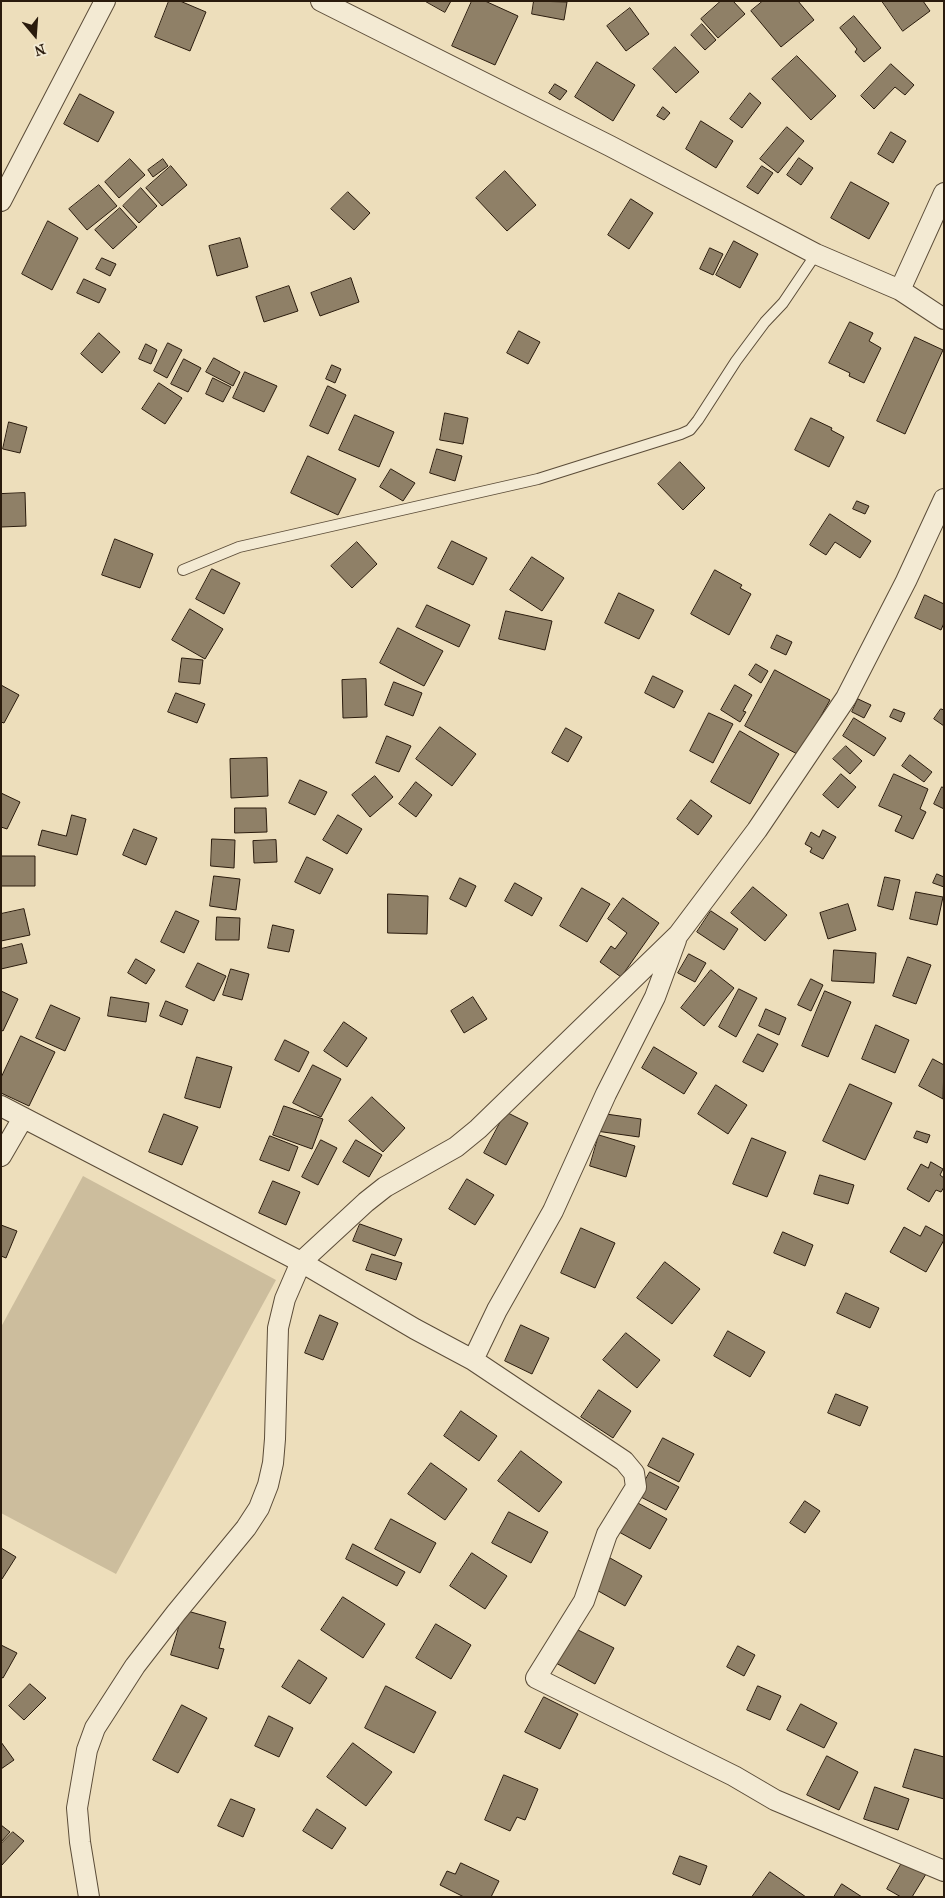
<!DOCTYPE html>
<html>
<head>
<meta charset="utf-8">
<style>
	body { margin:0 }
	#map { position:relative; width:945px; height:1898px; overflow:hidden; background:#eddebb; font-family:"IM FELL French Canon",serif }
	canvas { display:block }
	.frame { position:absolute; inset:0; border:2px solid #2a1b0d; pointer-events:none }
	.north { position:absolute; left:10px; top:10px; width:50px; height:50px; -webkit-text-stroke:4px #f3ead3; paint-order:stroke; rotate:162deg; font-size:14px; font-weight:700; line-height:20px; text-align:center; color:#2a1b0d }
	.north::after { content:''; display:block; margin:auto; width:18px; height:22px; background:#2a1b0d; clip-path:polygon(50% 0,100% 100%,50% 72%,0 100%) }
</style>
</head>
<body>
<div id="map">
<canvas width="945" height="1898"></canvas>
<div class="frame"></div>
<div class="north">N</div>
</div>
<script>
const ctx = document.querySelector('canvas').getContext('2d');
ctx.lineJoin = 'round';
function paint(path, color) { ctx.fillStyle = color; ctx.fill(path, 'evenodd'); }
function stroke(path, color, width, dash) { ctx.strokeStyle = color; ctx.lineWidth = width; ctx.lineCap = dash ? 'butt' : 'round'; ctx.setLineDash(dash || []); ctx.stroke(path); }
paint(new Path2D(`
	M83 1176 276 1280 116 1574 1 1513V1327Z`), '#ccbd9d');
const building = new Path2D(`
	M169 1H180L206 12 190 51 155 37Z
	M425 1H451L445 12Z
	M472 1H485L518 16 495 65 452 46Z
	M534 1 567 2 564 20 532 14Z
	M721 1H733L745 14 718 38 701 19Z
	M763 1H798L814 20 781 47 751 11Z
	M882 1H923L930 11 903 31Z
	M630 8 649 34 626 51 607 26Z
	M854 16 881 48 864 62 855 52 857 49 840 28Z
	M702 24 716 40 705 50 691 35Z
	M675 47 699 72 676 93 653 69Z
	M797 56 836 96 811 120 772 79Z
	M597 62 635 85 613 121 575 97Z
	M891 64 914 85 905 95 895 87 874 109 861 96Z
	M555 84 567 91 560 100 549 93Z
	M750 93 761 103 742 128 730 119Z
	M80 94 114 112 98 142 64 124Z
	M663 107 670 113 664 120 657 116Z
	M701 121 733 141 716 168 686 149Z
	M787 127 804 141 778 173 760 159Z
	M891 132 906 141 893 163 878 154Z
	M799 158 813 168 801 185 787 175Z
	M130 159 145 175 119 198 105 182Z
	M163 159 168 166 153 177 148 170Z
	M171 166 187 185 162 206 146 188Z
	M762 166 773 173 758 194 747 187Z
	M505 171 536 205 507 231 476 198Z
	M851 182 889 203 869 239 831 218Z
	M99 185 117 206 87 230 69 209Z
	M141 188 157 206 139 223 123 206Z
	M348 192 370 213 354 230 331 209Z
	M631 199 653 213 629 249 608 235Z
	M120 208 137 227 113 249 95 230Z
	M48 221 78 238 52 290 22 274Z
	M240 238 248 267 217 276 209 246Z
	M734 241 758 254 740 288 716 275Z
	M710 248 723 254 713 275 700 269Z
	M102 258 116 264 110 276 96 269Z
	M351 278 359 302 320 316 311 293Z
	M84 279 106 289 99 303 77 293Z
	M289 286 298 311 264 322 256 297Z
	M850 322 873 333 869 341 881 348 864 383 849 376 850 373 829 363Z
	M519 331 540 342 528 364 507 353Z
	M99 333 120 352 102 373 81 354Z
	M915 337 943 350 905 434 877 421Z
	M168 343 182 350 167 378 154 371Z
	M146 344 157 350 151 364 139 359Z
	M214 358 240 372 233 386 206 372Z
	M184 359 201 368 188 392 171 384Z
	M332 365 341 369 335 383 326 379Z
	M245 372 277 386 264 412 233 398Z
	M213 378 231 387 223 402 206 394Z
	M159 383 182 398 165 424 142 409Z
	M328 386 346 395 328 434 310 426Z
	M445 413 468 418 463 444 440 440Z
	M355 415 394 432 379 467 339 450Z
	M811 418 832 428 831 430 844 437 829 467 795 450Z
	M9 422 27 427 20 453 3 449Z
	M437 449 462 456 455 481 430 473Z
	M308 456 356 479 338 515 291 493Z
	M680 462 705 488 683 510 658 484Z
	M391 469 415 483 403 501 380 487Z
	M25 493 26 526 1 527V494Z
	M857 501 869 506 865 514 853 509Z
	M830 514 871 541 860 558 835 542 826 555 810 545Z
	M115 539 153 554 140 588 102 575Z
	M452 541 487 558 473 585 438 568Z
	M357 542 377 564 352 588 331 566Z
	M532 557 564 578 542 611 510 590Z
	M212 569 240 583 224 614 196 599Z
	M715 570 742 585 740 588 751 594 729 635 691 614Z
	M619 593 654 610 639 639 605 623Z
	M925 595 944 604V623L941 630 915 618Z
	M427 605 470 625 459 647 416 627Z
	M190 609 223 629 205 659 172 640Z
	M506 611 552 621 545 650 499 639Z
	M398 628 443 651 424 686 380 663Z
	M777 635 792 642 786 655 771 648Z
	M182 658 203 660 200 684 179 682Z
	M756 664 768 671 761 683 749 675Z
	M775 670 830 700 799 755 745 726Z
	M653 676 683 691 674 708 645 693Z
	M366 679 367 717 343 718 342 680Z
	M394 682 422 693 413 716 385 705Z
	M1 685 19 695 4 723 1 722Z
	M735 685 752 695 743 711 746 712 740 722 721 710Z
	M176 693 205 704 197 723 168 712Z
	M858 699 871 705 864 718 852 712Z
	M894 709 905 713 901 722 890 717Z
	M941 709 944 710V726L934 719Z
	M709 713 733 724 713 763 690 751Z
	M854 718 886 738 874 756 843 736Z
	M440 727 476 754 452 786 416 759Z
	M566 728 582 737 568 762 552 753Z
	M740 731 779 754 750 804 711 782Z
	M387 736 411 746 399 772 376 763Z
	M846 746 862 761 850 774 833 759Z
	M910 755 932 772 924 782 902 766Z
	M267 758 268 796 231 798 230 759Z
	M841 774 856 787 838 808 823 795Z
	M894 774 928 789 920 809 926 812 913 839 895 831 902 816 879 806Z
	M375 776 393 797 370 817 352 795Z
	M300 780 327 792 315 815 289 803Z
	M416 782 432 795 416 817 399 804Z
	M942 787 944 788V809L934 804Z
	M1 793 20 802 7 829 1 827Z
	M691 800 712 816 698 835 677 819Z
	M235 808H266L267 832 235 833Z
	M72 815 86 819 77 855 38 845 42 830 66 836Z
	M338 815 362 829 347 854 323 840Z
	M134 829 157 838 146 865 123 855Z
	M823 830 836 837 823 859 810 852 812 848 805 844 811 832 819 837Z
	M212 839 235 840 234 868 211 866Z
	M276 840 277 862 254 863 253 841Z
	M1 856H35V886H1Z
	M307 857 333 869 320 894 295 882Z
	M937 874 944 877V887L933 883Z
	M214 876 240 879 236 910 210 906Z
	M885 877 900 880 893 910 878 906Z
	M460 878 476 886 466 907 450 899Z
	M515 883 542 898 532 916 505 901Z
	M753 887 787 915 765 941 731 913Z
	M582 888 610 904 587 942 560 926Z
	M916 892 943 897 937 925 910 919Z
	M388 894 428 896 427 934 388 933Z
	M623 898 659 923 621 977 600 962 611 946 615 949 627 933 608 919Z
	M848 904 856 930 828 939 820 913Z
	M24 909 30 935 1 941V914Z
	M176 911 199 921 184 953 161 942Z
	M711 911 738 929 724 950 697 932Z
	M217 917 240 918 239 940H216Z
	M273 925 294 930 289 952 268 948Z
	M22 944 27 963 1 969V949Z
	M834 950 876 953 874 983 832 981Z
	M689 954 706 963 695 982 678 973Z
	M908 957 931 965 916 1004 893 996Z
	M136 959 155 970 146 984 128 973Z
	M198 963 226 976 214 1001 186 987Z
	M231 969 249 974 242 1000 223 995Z
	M711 970 734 988 704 1026 681 1008Z
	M811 979 823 985 811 1011 798 1005Z
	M739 989 757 998 736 1037 719 1027Z
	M1 991 18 999 3 1031 1 1030Z
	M825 991 851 1002 828 1057 802 1046Z
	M111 997 149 1003 146 1022 108 1016Z
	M473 997 487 1019 464 1033 451 1011Z
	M166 1001 188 1010 182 1025 160 1016Z
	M51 1005 80 1018 65 1051 36 1038Z
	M766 1009 786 1018 779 1035 759 1026Z
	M344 1022 367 1038 347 1067 324 1051Z
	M876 1025 909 1040 895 1073 862 1059Z
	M758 1034 778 1044 763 1072 743 1062Z
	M21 1036 55 1052 29 1106 1 1093V1078Z
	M285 1040 309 1052 299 1072 275 1060Z
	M654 1047 697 1073 684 1094 642 1068Z
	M197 1057 232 1067 220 1108 185 1098Z
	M933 1059 944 1065 943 1099 919 1086Z
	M313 1065 341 1079 321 1117 293 1103Z
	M850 1084 892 1103 865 1160 823 1141Z
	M716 1085 747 1105 728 1134 698 1114Z
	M372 1097 405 1128 383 1152 349 1121Z
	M284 1106 323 1119 312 1149 273 1135Z
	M506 1112 528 1123 506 1165 484 1153Z
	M599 1113 641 1119 639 1137 596 1131Z
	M164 1114 198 1127 182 1165 149 1152Z
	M917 1131 930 1135 927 1143 914 1138Z
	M599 1135 635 1146 626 1177 590 1166Z
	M270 1136 298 1147 289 1171 260 1160Z
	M752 1138 786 1152 767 1197 733 1184Z
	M321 1140 337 1148 318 1185 302 1177Z
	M356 1140 382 1155 369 1177 343 1162Z
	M931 1162 943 1169 940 1175 944 1178V1187L941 1192 936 1190 929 1202 907 1189 921 1164 928 1168Z
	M820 1175 854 1185 848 1204 814 1194Z
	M467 1179 494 1195 475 1225 449 1209Z
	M273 1181 300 1192 286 1225 259 1213Z
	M360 1224 402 1239 395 1256 353 1241Z
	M1 1225 17 1231 6 1258 1 1256Z
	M926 1226 944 1236V1240L926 1272 890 1252 904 1227 920 1236Z
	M581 1228 615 1243 595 1288 561 1273Z
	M783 1232 813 1245 805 1266 774 1253Z
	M372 1254 402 1263 396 1280 366 1270Z
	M665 1262 700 1289 672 1324 637 1298Z
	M846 1293 879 1308 870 1328 837 1313Z
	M320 1315 338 1323 323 1360 305 1353Z
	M521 1325 549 1338 532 1374 505 1361Z
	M728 1331 765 1352 750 1377 714 1356Z
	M626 1333 660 1360 637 1388 603 1360Z
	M599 1390 631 1411 613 1438 581 1417Z
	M836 1394 868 1407 860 1426 828 1413Z
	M461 1411 497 1436 479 1461 444 1436Z
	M663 1438 694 1454 679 1482 648 1466Z
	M521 1451 562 1482 539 1512 498 1481Z
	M431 1463 467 1489 445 1520 408 1494Z
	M650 1472 679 1487 666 1510 637 1495Z
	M805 1501 820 1511 805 1533 790 1523Z
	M636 1502 667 1519 650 1549 619 1532Z
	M509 1512 548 1532 531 1563 492 1543Z
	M391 1519 436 1543 420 1573 375 1549Z
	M353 1544 405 1572 397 1586 346 1559Z
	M1 1548 16 1557 2 1579 1 1578Z
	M472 1553 507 1576 485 1609 450 1586Z
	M610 1558 642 1576 625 1606 593 1588Z
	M343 1597 385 1624 363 1658 321 1630Z
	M184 1610 226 1622 219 1648 224 1649 218 1669 171 1655Z
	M436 1624 471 1645 451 1679 416 1658Z
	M572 1627 614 1648 595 1684 554 1662Z
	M1 1645 17 1653 3 1678 1 1677Z
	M738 1646 755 1655 744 1676 727 1667Z
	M299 1660 327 1678 310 1704 282 1687Z
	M30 1684 46 1698 24 1720 9 1706Z
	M386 1686 436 1712 414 1753 365 1728Z
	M758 1686 781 1696 770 1720 747 1710Z
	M544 1697 578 1714 560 1749 525 1732Z
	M801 1704 837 1723 824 1748 787 1730Z
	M182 1705 207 1718 178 1773 153 1760Z
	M269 1716 293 1728 279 1757 255 1746Z
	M1 1742 14 1760 1 1769Z
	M353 1743 392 1772 366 1806 327 1777Z
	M915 1749 944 1757V1799L903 1787Z
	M827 1756 858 1772 839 1810 807 1795Z
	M504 1775 538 1789 525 1820 517 1817 510 1831 485 1820Z
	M875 1787 909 1799 898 1830 864 1819Z
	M231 1799 255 1809 243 1837 218 1826Z
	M317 1809 346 1828 332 1849 303 1831Z
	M1 1825 10 1832 1 1842Z
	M13 1832 24 1841 1 1866V1844Z
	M680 1856 707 1866 700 1885 673 1874Z
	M903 1861 926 1874 912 1897H901L887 1889Z
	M461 1863 499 1881 491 1897H464L440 1885 447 1871 455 1874Z
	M770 1872 806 1897H752Z
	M842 1884 862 1897H834Z`);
paint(building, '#8f8067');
stroke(building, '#2a1b0d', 1);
const service = new Path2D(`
	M183 570 239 547 538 479 681 434 690 430 698 420 736 361 765 322 783 303 816 254`);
const minor = new Path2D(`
	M321 1 610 146 816 254 900 290 944 319
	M1 201 105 1
	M900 290 944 193
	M1 1106 301 1262 415 1329 473 1360 497 1310 553 1211 606 1094 655 997 676 940
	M1 1156 23 1118
	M473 1360 624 1461 634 1473 636 1487 607 1534 584 1601 536 1678 734 1776 775 1800 944 1871
	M89 1897 80 1842 77 1808 87 1750 95 1728 135 1666 176 1613 246 1528 259 1508 268 1485 273 1463 275 1439 278 1328 285 1299 301 1262 366 1202 385 1187 456 1147 478 1129 678 935 757 830 846 698 906 581 944 499`);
stroke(service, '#5b4c38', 12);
stroke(minor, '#5b4c38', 22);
stroke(service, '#f3ead3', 10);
stroke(minor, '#f3ead3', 20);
</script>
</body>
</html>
